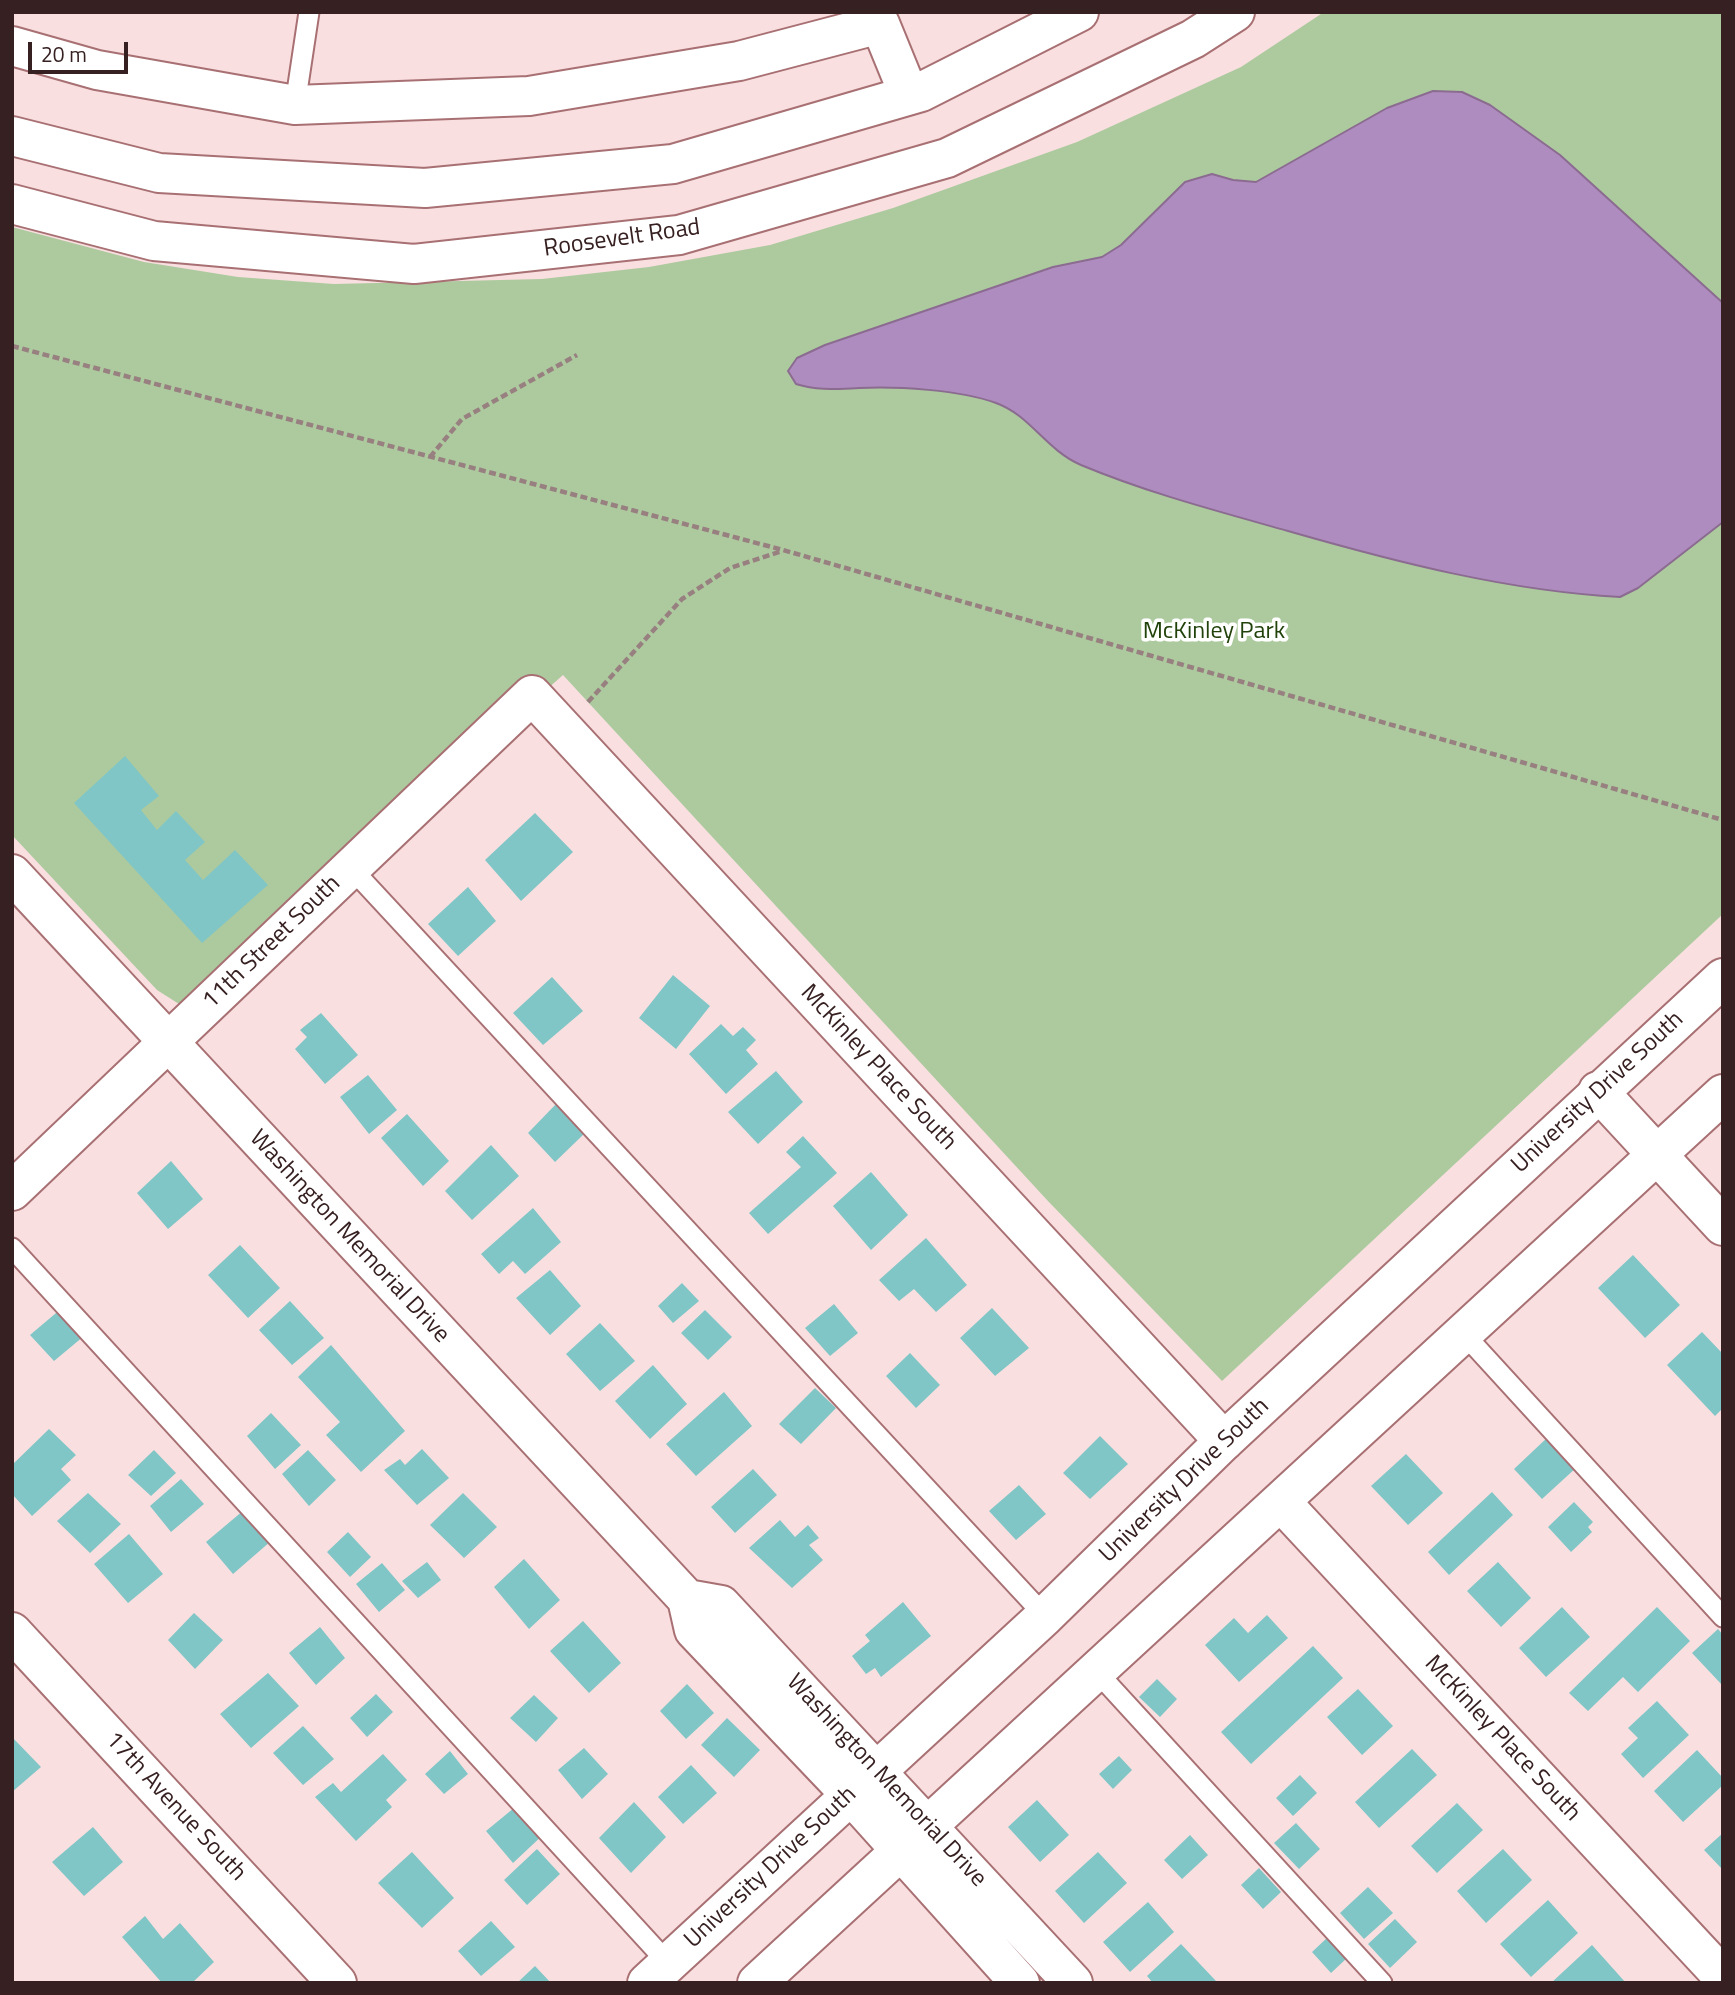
<!DOCTYPE html>
<html>
<head>
<meta charset="utf-8">
<style>
	body { margin:0 }
	#map { position:relative; width:1735px; height:1995px; overflow:hidden; background:#f9dfe0; font-family:"Titillium Web",sans-serif }
	canvas { display:block }
	.frame { position:absolute; inset:0; border:14px solid #362021; pointer-events:none }
	.scale { position:absolute; left:28px; top:42px; width:100px; height:32px; box-sizing:border-box; border:4px solid #362021; border-top:0; padding-left:9px; font-size:21px; line-height:24px; white-space:nowrap; color:#362021; -webkit-text-stroke:5px #fff; paint-order:stroke }
</style>
</head>
<body>
<div id="map">
<canvas width="1735" height="1995"></canvas>
<div class="frame"></div>
<div class="scale">20 m</div>
</div>
<script>
const ctx = document.querySelector('canvas').getContext('2d');
ctx.lineJoin = 'round';
function paint(path, color) { ctx.fillStyle = color; ctx.fill(path, 'evenodd'); }
function stroke(path, color, width, dash) { ctx.strokeStyle = color; ctx.lineWidth = width; ctx.lineCap = dash ? 'butt' : 'round'; ctx.setLineDash(dash || []); ctx.stroke(path); }
function drawText(font, color, halo, rows, align = 'center') {
  ctx.font = font + ' "Titillium Web",sans-serif'; ctx.lineWidth = 7; ctx.setLineDash([]); ctx.textBaseline = 'middle'; ctx.strokeStyle = halo; ctx.fillStyle = color; for (const [text, x, y, turn = 0] of rows) {
    ctx.save(); ctx.translate(x, y); ctx.rotate((+turn || 0) * Math.PI / 180); ctx.textAlign = isNaN(turn) ? turn : align; if (halo) ctx.strokeText(text, 0, 0); ctx.fillText(text, 0, 0); ctx.restore();
  }
}
paint(new Path2D(`
	M1324 12H1723V914L1222 1381 1047 1200 563 675 196 1000 179 1004 157 990 12 835V227L144 262 238 277 334 284 542 279 649 267 770 245 893 208 1077 142 1241 67Z`), '#adca9f');
const water = new Path2D(`
	M1433 91 1462 92 1490 105 1560 155 1723 303V522L1638 588 1620 597C1508 591 1396 562 1288 531 1217 511 1148 493 1081 465 1046 450 1030 415 996 403 960 390 897 386 859 388 836 389 818 391 796 384L788 371 797 358 825 345 1053 267 1102 257 1121 245 1185 182 1212 174 1233 180 1256 182 1387 108Z`);
paint(water, '#af8cbf');
stroke(water, '#8b6c90', 2);
paint(new Path2D(`
	M125 756 159 796 141 810 157 830 176 811 205 842 185 860 203 880 235 850 268 885 202 943 74 803Z
	M535 813 573 852 521 901 485 860Z
	M468 887 496 921 458 956 428 924Z
	M673 975 710 1006 676 1049 639 1018Z
	M552 977 583 1011 543 1045 513 1013Z
	M321 1013 358 1055 325 1084 295 1049 307 1037 300 1030Z
	M721 1024 733 1036 743 1027 756 1040 746 1050 758 1064 726 1094 689 1054Z
	M776 1071 803 1102 758 1144 728 1112Z
	M368 1075 397 1110 369 1134 340 1097Z
	M557 1103 585 1133 555 1162 528 1133Z
	M407 1114 449 1161 423 1186 381 1138Z
	M803 1136 837 1173 768 1234 749 1213 801 1167 786 1152Z
	M491 1145 519 1176 472 1220 445 1191Z
	M171 1161 203 1199 168 1229 137 1193Z
	M871 1172 908 1215 871 1250 833 1206Z
	M533 1208 561 1242 525 1274 513 1261 499 1274 481 1254Z
	M926 1238 967 1285 936 1312 914 1289 899 1301 879 1280Z
	M240 1245 280 1288 248 1318 208 1275Z
	M1633 1255 1680 1305 1645 1338 1598 1288Z
	M550 1270 581 1306 550 1335 516 1298Z
	M682 1283 699 1301 673 1323 658 1306Z
	M290 1301 324 1338 292 1365 259 1330Z
	M834 1304 858 1333 830 1356 805 1328Z
	M62 1308 84 1336 54 1361 30 1335Z
	M992 1308 1029 1348 995 1376 960 1338Z
	M705 1310 732 1337 708 1360 681 1333Z
	M600 1323 635 1361 600 1391 566 1354Z
	M1702 1332 1723 1354V1408L1715 1416 1667 1365Z
	M331 1345 405 1431 361 1472 326 1435 340 1422 298 1377Z
	M910 1353 940 1385 916 1408 886 1376Z
	M653 1365 687 1404 650 1439 615 1401Z
	M815 1388 836 1408 801 1444 779 1424Z
	M724 1392 752 1426 696 1476 666 1444Z
	M271 1413 301 1445 275 1469 247 1436Z
	M49 1429 76 1455 61 1469 71 1480 32 1516 12 1494V1465Z
	M1100 1436 1128 1464 1090 1499 1063 1473Z
	M1549 1436 1577 1467 1542 1499 1514 1469Z
	M422 1449 449 1478 417 1505 384 1470 400 1459 405 1465Z
	M154 1450 176 1473 151 1496 128 1475Z
	M308 1450 336 1480 309 1506 282 1474Z
	M1406 1454 1443 1493 1408 1525 1371 1486Z
	M753 1469 777 1495 735 1533 711 1507Z
	M181 1479 204 1504 171 1532 150 1506Z
	M1019 1485 1046 1514 1016 1540 989 1511Z
	M1492 1492 1513 1515 1449 1575 1428 1552Z
	M88 1493 121 1524 90 1553 57 1521Z
	M463 1493 497 1527 464 1558 430 1525Z
	M1574 1502 1593 1522 1588 1527 1592 1532 1571 1552 1548 1527Z
	M244 1510 271 1541 233 1574 206 1542Z
	M780 1520 795 1537 808 1525 819 1538 809 1545 823 1560 792 1588 749 1548Z
	M348 1532 371 1557 350 1577 327 1552Z
	M129 1534 163 1574 128 1603 94 1564Z
	M524 1559 560 1600 529 1629 494 1587Z
	M427 1562 441 1580 418 1598 402 1581Z
	M1498 1562 1531 1598 1501 1627 1467 1591Z
	M382 1563 405 1590 379 1612 356 1584Z
	M903 1602 931 1636 881 1677 875 1668 866 1674 852 1656 870 1641 865 1635Z
	M1562 1607 1590 1637 1546 1677 1519 1648Z
	M1657 1607 1690 1641 1638 1692 1623 1677 1588 1711 1569 1693Z
	M194 1613 223 1640 195 1669 168 1640Z
	M1267 1615 1288 1638 1239 1682 1205 1645 1234 1618 1248 1633Z
	M583 1621 621 1663 589 1693 550 1651Z
	M320 1627 345 1658 316 1685 289 1653Z
	M1718 1629 1723 1635V1686L1692 1653Z
	M1313 1646 1343 1678 1251 1764 1221 1732Z
	M268 1673 299 1706 251 1748 220 1714Z
	M1157 1679 1177 1699 1160 1717 1139 1697Z
	M687 1684 714 1713 686 1739 660 1711Z
	M1358 1689 1393 1726 1362 1755 1327 1717Z
	M376 1694 393 1712 367 1737 350 1718Z
	M534 1695 558 1718 536 1742 510 1718Z
	M1657 1701 1689 1735 1643 1778 1621 1754 1638 1738 1628 1728Z
	M727 1718 760 1750 734 1777 701 1745Z
	M303 1726 334 1759 303 1785 273 1753Z
	M12 1737 41 1767 12 1792Z
	M584 1748 608 1774 582 1799 558 1770Z
	M1412 1749 1437 1775 1379 1828 1355 1802Z
	M1697 1750 1723 1778V1785L1683 1822 1654 1791Z
	M450 1751 468 1774 444 1794 425 1774Z
	M383 1754 407 1780 386 1800 392 1807 356 1841 315 1797 333 1783 341 1792Z
	M1119 1756 1132 1770 1113 1789 1099 1774Z
	M691 1765 717 1793 683 1824 658 1797Z
	M1300 1775 1317 1793 1293 1816 1276 1798Z
	M1037 1800 1069 1835 1040 1862 1008 1827Z
	M634 1802 666 1837 631 1873 599 1838Z
	M520 1803 545 1833 513 1863 486 1831Z
	M1457 1803 1483 1830 1437 1873 1411 1846Z
	M1296 1823 1320 1849 1299 1869 1274 1843Z
	M93 1827 123 1862 84 1896 52 1862Z
	M1723 1833V1870L1704 1850Z
	M1190 1835 1208 1855 1182 1879 1164 1860Z
	M537 1849 560 1874 527 1905 504 1880Z
	M1503 1849 1532 1880 1486 1923 1457 1891Z
	M412 1852 454 1898 422 1928 378 1883Z
	M1098 1852 1127 1883 1084 1923 1055 1891Z
	M1259 1868 1281 1892 1263 1909 1241 1885Z
	M1368 1887 1393 1913 1364 1939 1340 1913Z
	M1548 1900 1578 1933 1531 1977 1500 1944Z
	M1148 1902 1174 1932 1130 1972 1103 1942Z
	M145 1916 163 1939 180 1923 214 1962 192 1983H162L122 1937Z
	M1395 1919 1417 1942 1390 1968 1368 1944Z
	M491 1921 515 1947 481 1976 458 1951Z
	M1328 1937 1347 1958 1331 1973 1312 1952Z
	M1181 1944 1216 1981 1213 1983H1153L1147 1976Z
	M1592 1945 1626 1983H1551Z
	M535 1966 551 1983H517Z`), '#80c6c6');
const lane = new Path2D(`
	M295 105 309 12
	M351 868 1045 1616
	M12 1248 668 1963
	M1464 1334 1723 1617
	M1096 1671 1382 1983`);
const street = new Path2D(`
	M12 46 97 70 295 105 529 96 739 61 880 24 909 95
	M1598 1091 1723 1226
	M12 1191 532 695 1224 1441
	M1281 1502 1723 1977
	M12 1632 337 1983`);
const secondary = new Path2D(`
	M12 874 687 1599 694 1630 850 1794 1020 1983
	M687 1599 721 1605 1073 1983
	M647 1983 1045 1616 1224 1441 1723 978
	M757 1983 1723 1094`);
const primary = new Path2D(`
	M12 136 159 173 425 188 673 164 921 92 1079 12
	M12 204 154 241 414 264 679 235 947 158 1193 39 1235 12`);
stroke(lane, '#a87073', 23);
stroke(street, '#a87073', 42);
stroke(secondary, '#a87073', 42);
stroke(primary, '#a87073', 42);
stroke(new Path2D(`
	M12 346 783 550 1723 820
	M430 457 462 419 577 355
	M588 702 682 599 730 568 782 551`), '#988081', 4.5, [7, 3.5]);
stroke(lane, '#fff', 19);
stroke(street, '#fff', 38);
stroke(secondary, '#fff', 38);
stroke(primary, '#fff', 38);
drawText('24px', '#362021', '#fff', [
	["Roosevelt Road",622,239,-8],
	["11th Street South",272,943,-44],
	["McKinley Place South",878,1068,47],
	["University Drive South",1598,1093,-43],
	["Washington Memorial Drive",349,1237,47],
	["University Drive South",1185,1481,-44],
	["McKinley Place South",1502,1739,47],
	["Washington Memorial Drive",886,1781,47],
	["17th Avenue South",175,1807,47],
	["University Drive South",771,1868,-43]
]);
drawText('24px', '#21420a', '#fff', [
	["McKinley Park",1214,632]
]);
</script>
</body>
</html>
